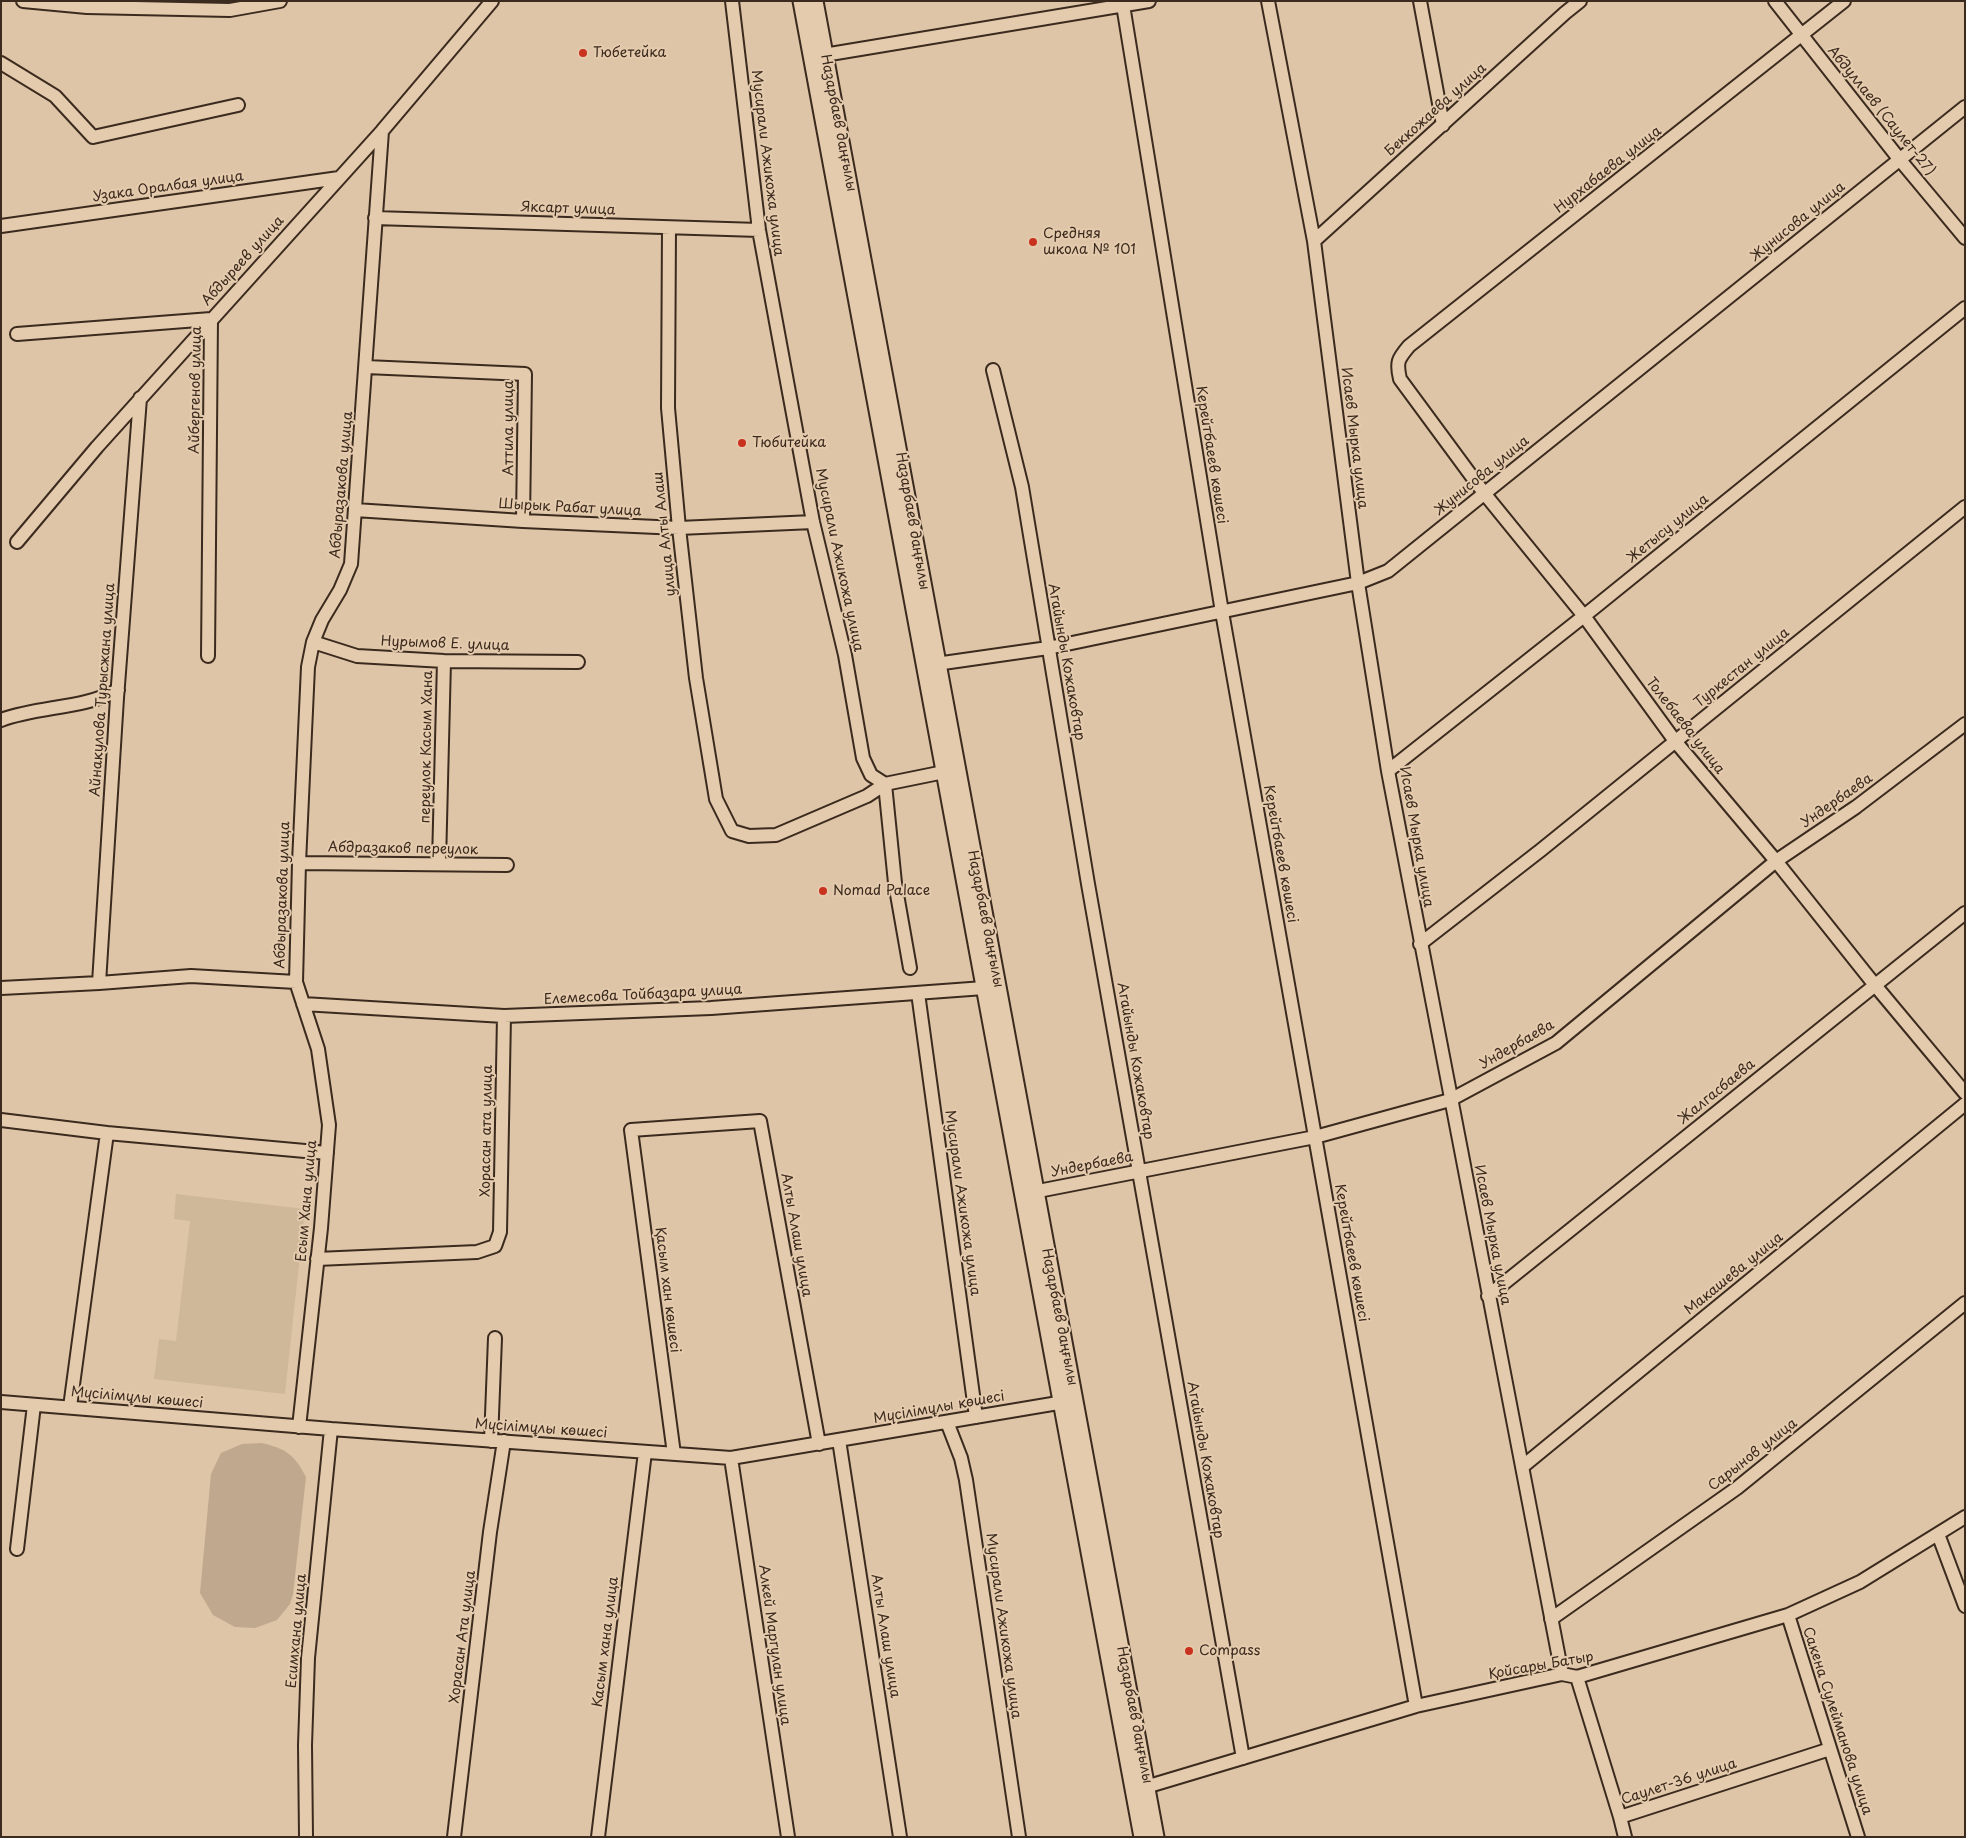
<!DOCTYPE html>
<html>
<head>
<meta charset="utf-8">
<style>
	body { margin:0 }
	#map { position:relative; width:1966px; height:1838px; overflow:hidden; background:#dec5a7; font-family:"Playpen Sans",sans-serif }
	canvas { display:block }
	.frame { position:absolute; inset:0; border:2px solid #3b2a1e; pointer-events:none }
</style>
</head>
<body>
<div id="map">
<canvas width="1966" height="1838"></canvas>
<div class="frame"></div>
</div>
<script>
const ctx = document.querySelector('canvas').getContext('2d');
ctx.lineJoin = 'round';
function paint(path, color) { ctx.fillStyle = color; ctx.fill(path, 'evenodd'); }
function stroke(path, color, width, dash) { ctx.strokeStyle = color; ctx.lineWidth = width; ctx.lineCap = dash ? 'butt' : 'round'; ctx.setLineDash(dash || []); ctx.stroke(path); }
function drawText(font, color, halo, rows, align = 'center') {
  ctx.font = font + ' "Playpen Sans",sans-serif'; ctx.lineWidth = 4; ctx.setLineDash([]); ctx.textBaseline = 'middle'; ctx.strokeStyle = halo; ctx.fillStyle = color; for (const [text, x, y, turn = 0] of rows) {
    ctx.save(); ctx.translate(x, y); ctx.rotate((+turn || 0) * Math.PI / 180); ctx.textAlign = isNaN(turn) ? turn : align; if (halo) ctx.strokeText(text, 0, 0); ctx.fillText(text, 0, 0); ctx.restore();
  }
}
paint(new Path2D(`
	M176 1194 305 1209 285 1394 154 1379 159 1339 176 1341 190 1221 174 1219Z`), '#cfb79a');
paint(new Path2D(`
	M262 1443C286 1449 294 1454 306 1477L293 1594 290 1604 277 1620 255 1628 235 1627 213 1615 200 1593 211 1474 221 1453 242 1444Z`), '#c0a88e');
const minor = new Path2D(`
	M23 1 87 7 230 10 280 1
	M732 1 759 230 813 522 845 655 863 758 871 775 885 784 895 883 910 968
	M1268 1 1314 241 1358 583 1388 771 1562 1674
	M1420 1 1443 125
	M1775 1 1900 160 1965 238
	M1844 1 1409 346C1398 359 1396 362 1400 379L1484 493 1584 616 1675 741 1776 861 1874 984 1965 1093
	M1123 5 1222 612 1416 1706
	M824 55 1149 1
	M1 63 55 96 93 137 238 105
	M375 218 759 230
	M1 226 339 178
	M669 228 668 408 679 528 696 678 716 799 732 831 749 836 776 835 867 796 885 784 944 772
	M1314 241 1565 13 1580 1
	M17 334 211 319 208 656
	M366 367 525 374 523 521
	M993 370 1022 487 1088 884 1243 1758
	M355 510 523 521 679 528 813 522
	M17 542 97 447 382 131 492 1
	M313 642 357 656 444 661 578 662
	M929 665 1048 648 1358 583 1388 571 1965 107
	M1 720C39 706 83 709 118 690
	M1388 771 1584 616 1965 308
	M299 863 507 865
	M439 863 444 661
	M1420 944 1541 850 1965 507
	M99 983 117 698 140 398
	M1 988 99 983 191 976 296 982
	M918 993 976 1417
	M303 1004 504 1016 711 1008 984 988
	M1 1120 107 1133 327 1153
	M1028 1193 1315 1137 1450 1100 1556 1043 1776 861 1856 807 1965 724
	M317 1259 477 1252 495 1246 500 1232 504 1016
	M1488 1296 1965 913
	M1 1402 331 1429 731 1458 1070 1401
	M70 1407 107 1133
	M947 1422 961 1458 966 1480 1019 1837
	M299 1427 321 1228 329 1125 318 1049 296 982 299 863 308 667 313 642 322 620 340 590 351 564 382 131
	M839 1440 900 1837
	M491 1441 495 1338
	M674 1454 631 1130 760 1121 819 1444
	M731 1458 788 1837
	M1522 1467 1965 1104
	M1938 1534 1965 1606
	M17 1549 34 1405
	M1788 1615 1858 1837
	M1551 1619 1737 1488 1965 1303
	M1577 1677 1620 1817 1830 1749
	M1139 1789 1416 1706 1562 1674 1577 1677 1788 1615 1860 1582 1965 1517
	M1620 1817 1625 1837
	M306 1837 305 1745 308 1658 331 1429
	M454 1837 490 1532 504 1441
	M598 1837 645 1452`);
const major = new Path2D(`
	M801 1 1142 1837
	M815 1 1156 1837`);
stroke(minor, '#3b2a1e', 16);
stroke(major, '#3b2a1e', 19);
stroke(minor, '#e5cbad', 12);
stroke(major, '#e5cbad', 15);
for (const [x, y, r, color] of [
	[583,53,5,"#c8321e"],
	[1033,242,5,"#c8321e"],
	[742,443,5,"#c8321e"],
	[823,891,5,"#c8321e"],
	[1189,1651,5,"#c8321e"]
]) { const dot = new Path2D(); dot.arc(x, y, r, 0, 2 * Math.PI); ctx.fillStyle = color; ctx.fill(dot); stroke(dot, '#e5cbad', 2); }
drawText('14px', '#3b2a1e', '#e5cbad', [
	["Тюбетейка",593,53],
	["Средняя",1043,234],
	["школа № 101",1043,250],
	["Тюбитейка",752,443],
	["Nomad Palace",833,891],
	["Compass",1199,1651]
], 'left');
drawText('14px', '#3b2a1e', '#e5cbad', [
	["Беккожаева улица",1436,110,-42],
	["Абдуллаев (Саулет-27)",1881,111,51],
	["Назарбаев даңғылы",838,123,79],
	["Мусирали Ажикожа улица",767,163,83],
	["Нурхабаева улица",1608,170,-38],
	["Узака Оралбая улица",168,187,-8],
	["Яксарт улица",568,209,2],
	["Жунисова улица",1798,222,-39],
	["Абдыреев улица",243,261,-48],
	["Айбергенов улица",196,390,-89],
	["Аттила улица",509,428,-90],
	["Исаев Мырка улица",1354,438,83],
	["Керейтбаеев көшесі",1211,455,81],
	["Жунисова улица",1482,476,-39],
	["Абдыразакова улица",342,485,-85],
	["Шырык Рабат улица",570,508,3],
	["Назарбаев даңғылы",912,521,80],
	["Жетысу улица",1668,529,-39],
	["улица Алты Алаш",665,534,-96],
	["Мусирали Ажикожа улица",839,560,78],
	["Нурымов Е. улица",445,644,2],
	["Агайынды Кожаковтар",1066,662,80],
	["Туркестан улица",1742,668,-39],
	["Айнакулова Турысжана улица",103,690,-86],
	["Толебаева улица",1685,726,52],
	["переулок Касым Хана",427,747,-89],
	["Ундербаева",1837,801,-35],
	["Исаев Мырка улица",1416,837,80],
	["Абдразаков переулок",403,849,1],
	["Керейтбаеев көшесі",1280,854,80],
	["Абдыразакова улица",283,895,-88],
	["Назарбаев даңғылы",985,919,79],
	["Елемесова Тойбазара улица",643,995,-3],
	["Ундербаева",1517,1045,-30],
	["Агайынды Кожаковтар",1135,1061,80],
	["Жалгасбаева",1717,1092,-39],
	["Хорасан ата улица",487,1131,-89],
	["Ундербаева",1092,1165,-11],
	["Есым Хана улица",307,1201,-85],
	["Мусирали Ажикожа улица",962,1203,82],
	["Алты Алаш улица",796,1235,80],
	["Исаев Мырка улица",1492,1235,79],
	["Керейтбаеев көшесі",1351,1253,80],
	["Макашева улица",1734,1274,-39],
	["Қасым хан көшесі",667,1290,83],
	["Назарбаев даңғылы",1059,1317,79],
	["Мүсілімұлы көшесі",137,1398,5],
	["Мүсілімұлы көшесі",939,1408,-10],
	["Мүсілімұлы көшесі",541,1429,4],
	["Сарынов улица",1753,1455,-38],
	["Агайынды Кожаковтар",1205,1460,80],
	["Мусирали Ажикожа улица",1003,1626,82],
	["Есимхана улица",297,1631,-85],
	["Алты Алаш улица",885,1636,81],
	["Хорасан Ата улица",463,1637,-83],
	["Касым хана улица",606,1642,-83],
	["Алкей Маргулан улица",774,1645,82],
	["Қойсары Батыр",1541,1666,-10],
	["Назарбаев даңғылы",1134,1715,79],
	["Сакена Сулейманова улица",1837,1721,72],
	["Саулет-36 улица",1679,1782,-18]
]);
</script>
</body>
</html>
